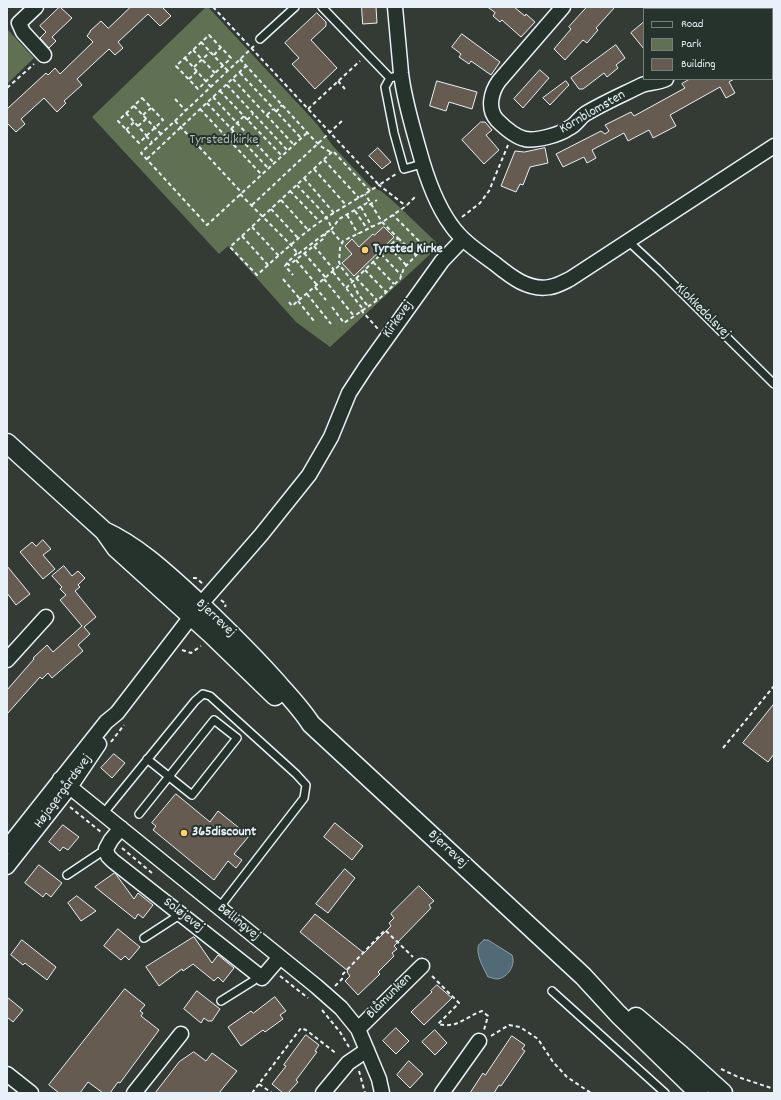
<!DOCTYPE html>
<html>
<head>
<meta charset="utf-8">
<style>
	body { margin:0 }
	#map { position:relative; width:781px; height:1100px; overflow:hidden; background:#333b34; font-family:Dekko,sans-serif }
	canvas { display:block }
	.frame { position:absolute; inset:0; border:8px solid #e8f1f8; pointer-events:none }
	.legend { position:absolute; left:643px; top:8px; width:130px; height:72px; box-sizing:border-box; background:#26332d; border:1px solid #747f7e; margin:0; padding:5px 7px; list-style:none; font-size:12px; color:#e8f1f8 }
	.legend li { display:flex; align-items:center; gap:8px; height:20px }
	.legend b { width:20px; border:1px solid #747f7e }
</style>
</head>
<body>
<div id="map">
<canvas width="781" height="1100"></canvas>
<div class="frame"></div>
<ul class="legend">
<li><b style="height:5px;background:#26332d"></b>Road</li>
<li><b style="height:11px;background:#607153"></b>Park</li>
<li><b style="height:11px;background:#665b50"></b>Building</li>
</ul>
</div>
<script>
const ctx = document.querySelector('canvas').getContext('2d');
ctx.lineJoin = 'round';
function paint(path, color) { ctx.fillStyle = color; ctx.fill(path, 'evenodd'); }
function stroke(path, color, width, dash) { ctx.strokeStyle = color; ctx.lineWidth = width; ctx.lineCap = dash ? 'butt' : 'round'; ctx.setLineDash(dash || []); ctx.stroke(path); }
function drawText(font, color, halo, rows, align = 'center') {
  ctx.font = font + ' Dekko,sans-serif'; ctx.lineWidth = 4; ctx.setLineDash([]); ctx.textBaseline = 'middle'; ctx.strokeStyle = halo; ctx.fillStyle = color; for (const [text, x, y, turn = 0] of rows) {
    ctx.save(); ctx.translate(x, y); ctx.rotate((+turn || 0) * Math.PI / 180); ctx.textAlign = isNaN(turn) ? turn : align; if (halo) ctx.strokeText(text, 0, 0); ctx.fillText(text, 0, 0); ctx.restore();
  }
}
paint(new Path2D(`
	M206 7H208L317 124 333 146 371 187 381 191 393 201 435 241 438 247 330 347 296 322 228 246 219 254 92 117Z
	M7 29 34 58 7 84Z`), '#607153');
const water = new Path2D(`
	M484 940H488L512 955C516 965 508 978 497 979 494 979 490 977 488 977 484 969 477 957 478 948 478 944 481 943 484 940Z`);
paint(water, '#526a76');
stroke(water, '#8ea0aa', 1);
const building = new Path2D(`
	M60 7 72 18 52 37 56 41 49 48 40 38 46 32 40 26Z
	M131 7H162L171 16 160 26 148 14 118 42 123 48 115 55 109 49 77 79 82 85 64 101 66 103 57 112 44 98 21 119 25 124 16 132 7 123V109L46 73 48 75 55 68 60 74 93 42 87 36 90 32V31L101 21 108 28Z
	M362 7H376L377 23 363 24Z
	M488 7H514L525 16 526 14 535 22 521 37 502 20 500 22 493 16 495 13Z
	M587 7H615L596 28 598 30 587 43 583 40 565 60 554 49 571 29 569 27Z
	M317 13 326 22V26L311 40 337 68 315 89 292 64 299 58 285 43Z
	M644 22V49L631 33Z
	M462 34 500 62 491 75 471 61 469 64 459 57 461 54 452 47Z
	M616 45 625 58 616 65 618 68 607 77 604 73 583 89H579L571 78Z
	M540 70 549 78 523 108 514 99Z
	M690 79H734L729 82 735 93 726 98 720 87 670 115 676 126 653 138 649 130 628 141 624 133 592 150 596 158 587 163 584 157 563 167 556 154 601 131 605 134 609 131 605 125 631 112 634 116 685 88 682 84Z
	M437 81 477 92 472 109 449 102 446 111 430 106Z
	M566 81 569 85 550 105 543 98Z
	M481 122H485L492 130 486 135 499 150 484 164 462 140Z
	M378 148 391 162 382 169 369 156Z
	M545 148 548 163 530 167 523 185 520 184 516 192 501 186 515 151 524 152Z
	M384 227 394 237 354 276 342 263 352 254 345 246 352 239 359 247 373 234 374 235Z
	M43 540 51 549 43 555 55 569 43 579 20 552 32 542 36 546Z
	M7 566 30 594 16 605 7 593Z
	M64 566 72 576 78 571 85 578 78 585 80 587 75 591 96 617 84 627 90 634 78 645 83 651 52 678 48 673 42 679 40 677 7 714V690L34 659 33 658 47 645 53 652 82 626 60 600 66 595 60 589 62 587 52 576Z
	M774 704V754L768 762 743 743Z
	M114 754 125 763 112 778 101 768Z
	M176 794 210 822 218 811 249 836 234 854 242 860 236 868 228 861 214 880 153 830 156 826 152 823Z
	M335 823 363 846 352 860 324 837Z
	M63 825 79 837 68 850 63 847 60 851 49 842Z
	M39 865 62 883 51 897 46 893 43 897 25 883Z
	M345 869 355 878 328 913 316 904Z
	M115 873 134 899 138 893 153 905 143 918 138 914 135 919 95 887Z
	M419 886 434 901 429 905 431 908 394 946 397 949 392 953 394 956 378 972 380 974 358 995 345 981 350 976 347 972 348 971 300 932 315 914 364 953 391 926 389 923 394 918 391 914Z
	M77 896 96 911 81 921 68 903Z
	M118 929 140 947 129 960 125 956 121 960 104 946Z
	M194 937 212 963 218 955 234 968 223 982 218 977 214 981 193 964 183 971 182 969 159 986 146 967Z
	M22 940 56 967 47 980 25 963 23 965 11 955Z
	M437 985 452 998 424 1025 411 1012 432 992 431 991Z
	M125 989 145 1005 140 1011 143 1013 141 1016 159 1030 120 1083 118 1082 110 1093H103L88 1082 80 1093H59L49 1085Z
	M197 991 220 1009 212 1021H208L204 1018 201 1023 184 1009Z
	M7 997 23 1010 13 1022 7 1017Z
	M275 997 286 1011 280 1015 283 1019 265 1032 263 1030 241 1046 228 1027 251 1011 253 1013Z
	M396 1028 409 1041 396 1054 383 1041Z
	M435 1030 447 1043 435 1055 422 1042Z
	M306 1035 319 1045 315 1051 317 1052 296 1080 298 1082 288 1093H283L272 1084 286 1066 284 1065Z
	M512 1036 525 1045 522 1049 525 1051 501 1086 499 1085 494 1093H470L483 1073 485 1075Z
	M194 1052 206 1061 212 1053 237 1071 219 1093H155L179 1062Z
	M409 1061 423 1074 410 1088 397 1075Z`);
paint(building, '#665b50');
stroke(building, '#e8f1f8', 1);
const service = new Path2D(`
	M322 7 390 78
	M260 39 295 7
	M401 75 390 78 385 87 394 133 404 169 422 164
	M628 241 658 269 774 384
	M103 814 195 701 203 694 210 696 296 774 306 785 304 798 219 908
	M139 814 214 720 237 738 192 795 147 759
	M67 875 106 849
	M144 938 181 914
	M552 991 665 1093
	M221 1001 253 981 258 975`);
const minor = new Path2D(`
	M36 7 19 23 23 32 44 55
	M395 7C397 29 399 51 401 73 404 99 412 125 419 150 426 176 435 203 451 225 462 241 479 252 494 263 510 276 528 291 550 287 557 286 564 282 570 279L774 146
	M563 7 499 81C491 92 487 109 497 120 504 127 516 137 525 139 537 141 559 135 569 128 576 125 579 118 585 114 603 103 624 94 642 85 650 82 658 83 666 79
	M745 7 747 9
	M7 660 46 617
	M60 779 316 986 341 1008 358 1029 379 1079 382 1093
	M121 828 111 840 106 849 108 856 113 861 262 978 280 957
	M7 847 106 722 117 713 200 605 261 535 309 475 331 437 349 393 366 367 442 261 463 239
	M7 867 70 787 99 744
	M358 1029 422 966
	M7 1074 31 1093
	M134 1093 181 1034
	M323 1093 348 1063 367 1050
	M442 1093 479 1041`);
const tertiary = new Path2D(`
	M7 443 104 531 116 548 211 634 275 696
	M104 531C141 548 171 578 201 605 228 631 255 657 280 686 291 698 302 710 311 724L583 976 618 1014 699 1093
	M636 1017 681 1055 723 1093`);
stroke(service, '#e8f1f8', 10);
stroke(minor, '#e8f1f8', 17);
stroke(tertiary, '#e8f1f8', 21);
stroke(new Path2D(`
	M213 7 379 185 396 174
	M209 35 231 58 198 89 176 66Z
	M201 42 228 71
	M254 46 141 153 207 225 308 132
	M193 50 215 73
	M214 55 221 47
	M185 58 211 87
	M240 59 315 141 322 147 332 153
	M194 67 210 52
	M240 73 301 138
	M189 79 197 71
	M233 79 294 145
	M338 81 345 89
	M227 85 288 151
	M7 88 34 64
	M220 91 282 156
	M213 97 274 163
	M142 98 163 120 139 143 118 121Z
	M175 99 186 111
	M207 103 268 168
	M134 106 161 134
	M200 109 262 175
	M308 109 360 61
	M276 112 282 105
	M126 113 147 136
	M143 115 151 108
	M267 115 273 109
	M247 120 253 114
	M175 121 242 193
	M138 126 146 119
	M231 129 244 116
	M126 130 134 122
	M146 136 152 142
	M227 138 234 131
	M147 159 246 66
	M324 160 359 198
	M314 169 346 205
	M304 178 334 213
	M297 185C305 195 331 217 331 229
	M290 191 320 222
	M370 191 333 151 230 247 257 275C276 258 294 241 314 226 335 211 358 199 379 185L406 206
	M240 194 291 245 298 254 327 232 331 230 342 243
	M281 200 309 231
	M252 205 342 121
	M361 207 372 227
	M271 209 299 239
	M355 211 368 230
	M347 215 358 234
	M462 217 480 203 489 191 508 145
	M252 227 279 256
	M331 230 339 219 367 203 369 205 377 200
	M242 236 268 265
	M398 238 416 255
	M314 246 334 270
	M389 247 406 265
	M297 253 287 263 289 265 323 239 326 233
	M304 253 326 278
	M381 254 401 275
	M296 260 317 285
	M373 262 394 284
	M287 263 285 266 293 275
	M365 270 386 292
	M333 272 363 309
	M356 278 377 300
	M283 279 300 299
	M324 279 354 316
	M315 287 326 300
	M346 288 398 238 382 222 365 194
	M307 294 331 324
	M298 301 314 321
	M289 302 292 306 340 265
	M367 305 358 294 353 282 341 267 339 262 340 248 343 241 384 221 406 206 415 197
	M332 307 344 323 379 299 400 279 404 268 422 249 424 246 393 215
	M361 310 378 329
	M193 578H196L203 584
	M221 600 226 604 225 607
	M182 650 191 653 201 646
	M111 742 124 725
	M723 748 774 686
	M70 807 101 832
	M122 848 152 873
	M280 976 308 998
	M432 976 459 1003 438 1024C457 1029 465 1017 482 1011L488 1016 484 1030
	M335 986 342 979 343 974 385 930 413 957
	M322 1010 340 1032 349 1047
	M491 1036 509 1025 520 1027 538 1039 553 1062 567 1077 591 1093
	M721 1069 738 1077 774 1089
	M359 1071 365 1093
	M259 1084 272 1093
	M252 1093 301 1028 306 1030 337 1054`), '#e8f1f8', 2, [4, 3]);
stroke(service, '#26332d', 7);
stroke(minor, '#26332d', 14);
stroke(tertiary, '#26332d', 18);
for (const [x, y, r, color] of [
	[365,250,4,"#ffd166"],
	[184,833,4,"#ffd166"]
]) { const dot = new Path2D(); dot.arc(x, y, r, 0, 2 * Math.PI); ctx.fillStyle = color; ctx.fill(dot); stroke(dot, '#26332d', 1.5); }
drawText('14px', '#e8f1f8', '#26332d', [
	["Kornblomsten",593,113,-30],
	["Klokkedalsvej",702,312,45],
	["Kirkevej",399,320,-55],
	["Bjerrevej",215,619,43],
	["Højagergårdsvej",64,792,-54],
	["Bjerrevej",447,850,43],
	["Soløjevej",183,916,38],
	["Bøllingvej",238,923,39],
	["Blåmunken",390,997,-45]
]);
drawText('14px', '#b2beb6', '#26332d', [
	["Tyrsted kirke",224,141]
]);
drawText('bold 14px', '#e8f1f8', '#26332d', [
	["Tyrsted Kirke",373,250],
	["365discount",192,833]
], 'left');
</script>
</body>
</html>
